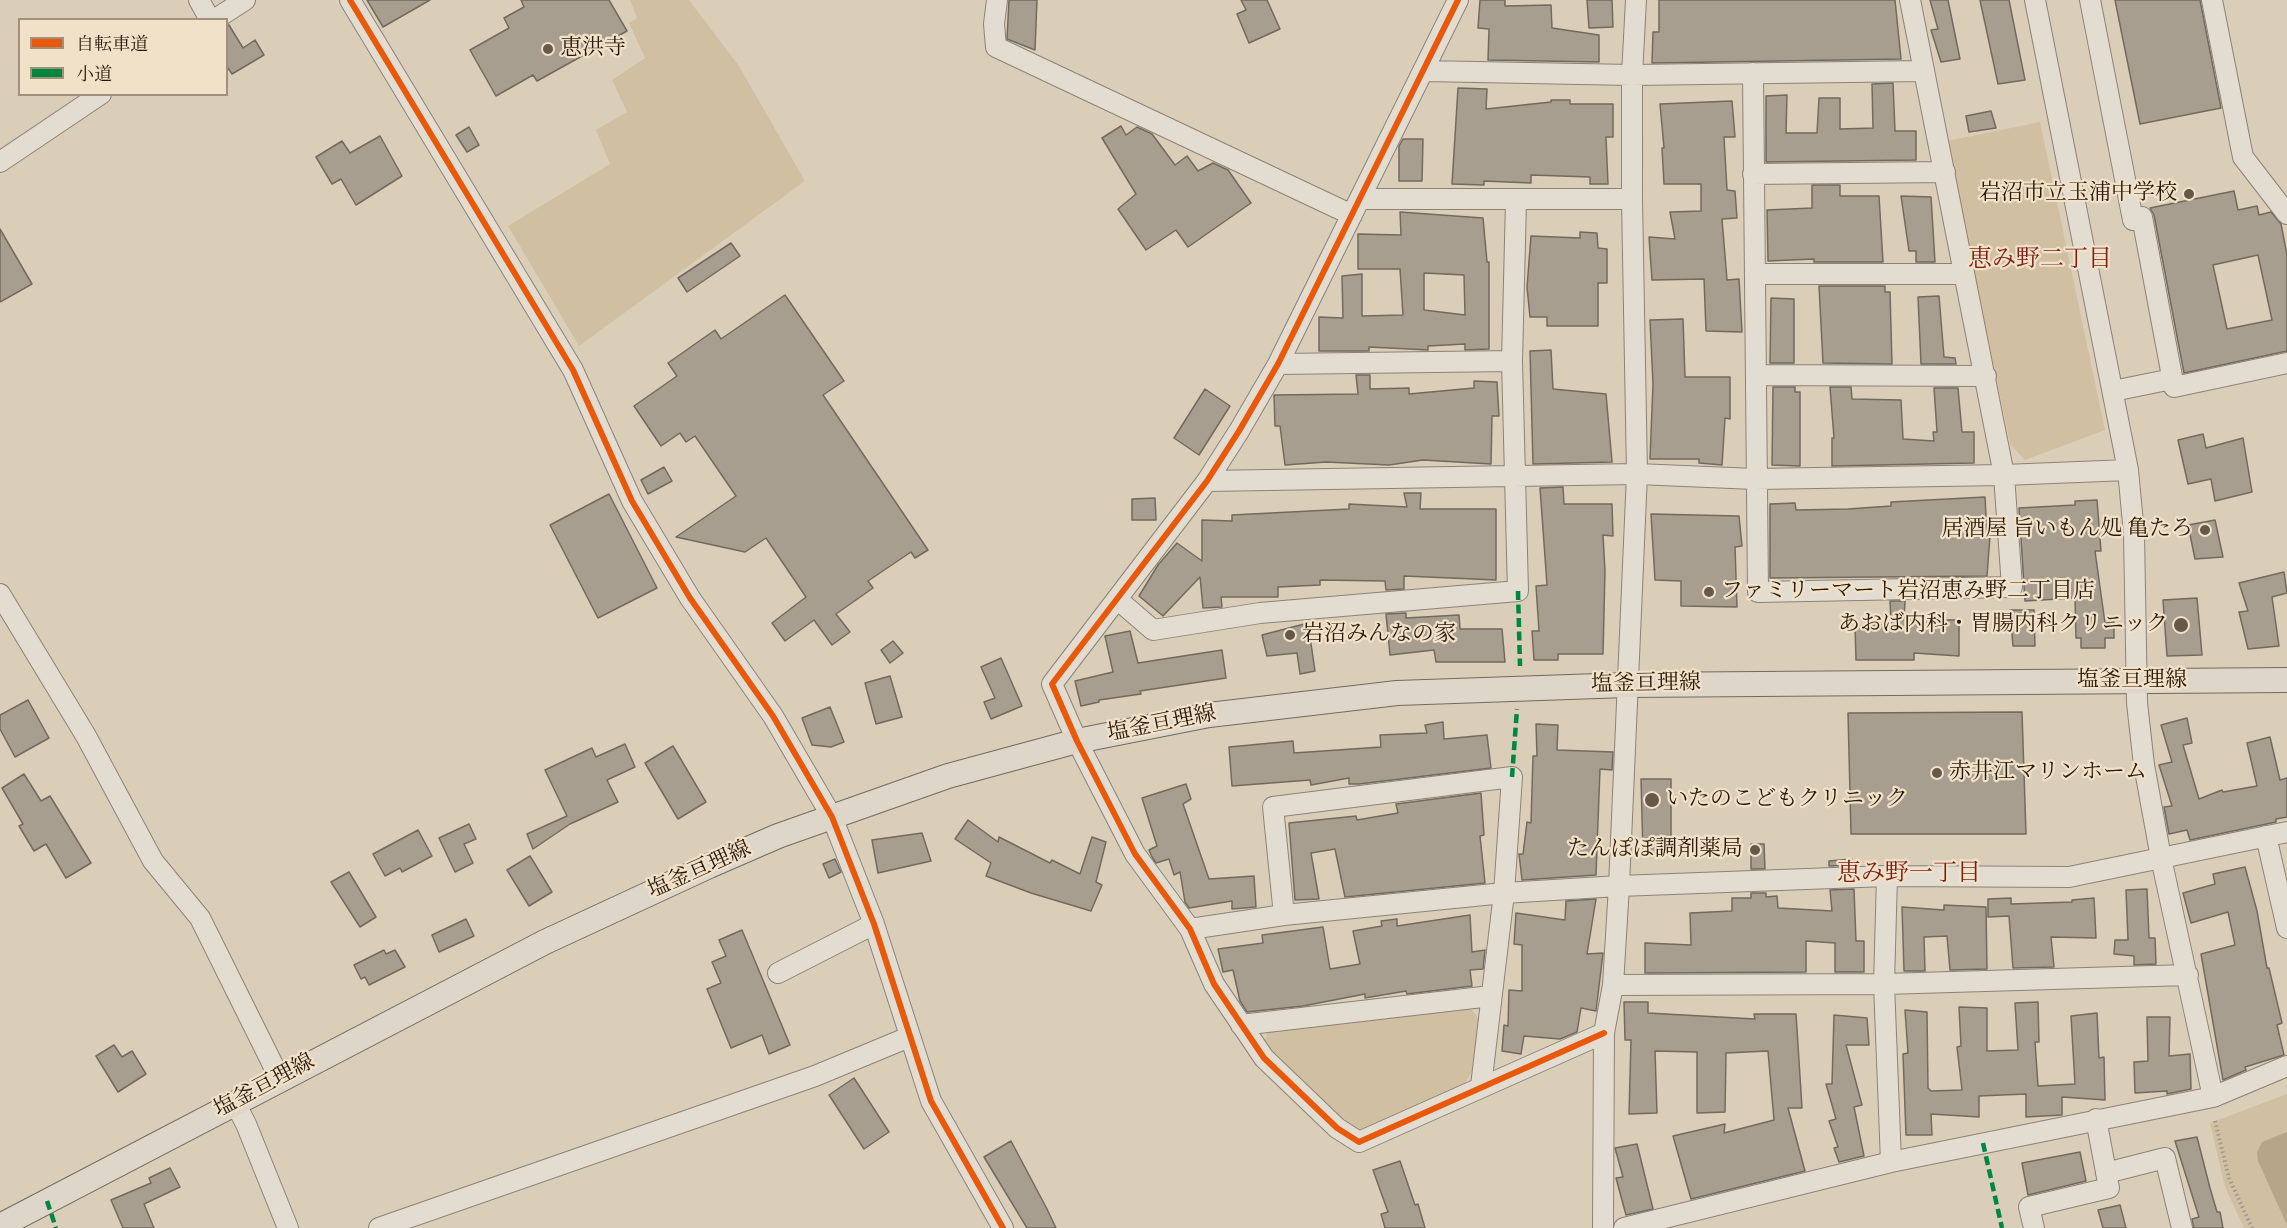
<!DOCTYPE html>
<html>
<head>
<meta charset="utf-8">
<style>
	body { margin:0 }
	#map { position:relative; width:2287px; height:1228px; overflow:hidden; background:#dbceb9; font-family:"IM FELL English","Noto Serif JP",serif }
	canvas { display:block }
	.legend { position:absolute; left:18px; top:18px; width:210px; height:78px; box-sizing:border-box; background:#f1e1c8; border:2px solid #a1917c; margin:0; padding:8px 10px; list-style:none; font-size:18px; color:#281a09 }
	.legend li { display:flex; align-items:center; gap:12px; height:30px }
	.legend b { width:30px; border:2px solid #a1917c }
</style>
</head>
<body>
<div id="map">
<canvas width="2287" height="1228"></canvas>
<ul class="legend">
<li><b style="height:8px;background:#e8590c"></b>自転車道</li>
<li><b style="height:8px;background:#00873e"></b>小道</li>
</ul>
</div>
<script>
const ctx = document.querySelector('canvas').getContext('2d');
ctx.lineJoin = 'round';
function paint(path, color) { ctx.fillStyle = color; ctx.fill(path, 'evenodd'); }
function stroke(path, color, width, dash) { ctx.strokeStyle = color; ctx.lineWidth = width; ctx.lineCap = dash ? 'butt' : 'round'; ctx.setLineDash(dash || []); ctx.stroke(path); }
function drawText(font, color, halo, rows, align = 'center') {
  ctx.font = font + ' "IM FELL English","Noto Serif JP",serif'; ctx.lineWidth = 4.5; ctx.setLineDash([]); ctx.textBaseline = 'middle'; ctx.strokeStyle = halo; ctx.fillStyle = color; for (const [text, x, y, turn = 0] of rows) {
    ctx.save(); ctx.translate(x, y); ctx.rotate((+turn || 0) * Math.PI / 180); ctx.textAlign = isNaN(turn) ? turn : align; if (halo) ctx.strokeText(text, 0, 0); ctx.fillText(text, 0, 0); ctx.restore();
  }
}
paint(new Path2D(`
	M630 0H689L739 66 805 181 579 346 508 226 610 164 596 130 627 112 612 80 645 58 629 23 637 18Z
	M2040 122 2105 430 2025 460 2010 444 1947 141Z
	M1468 1005 1480 1020 1472 1071 1464 1085 1358 1131 1313 1093 1264 1042 1268 1032Z
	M2287 1094V1228H2244L2225 1187 2210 1123Z`), '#d1bfa2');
paint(new Path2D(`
	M2287 1132V1225L2258 1161 2257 1152 2262 1142Z`), '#b7a588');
const building = new Path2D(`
	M367 0H430L383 27Z
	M521 0H609L627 31 537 81 533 75 496 96 470 50 509 28 504 18 524 7Z
	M1009 0H1037L1035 50 1007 39Z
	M1241 0H1267L1280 29 1249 43 1237 14 1246 10Z
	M1480 0H1505V6L1551 5 1552 28 1599 35V62L1488 60 1489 29 1478 28Z
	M1587 0H1612L1613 27 1589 28Z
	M1659 0H1895L1901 59 1652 63 1653 32H1659Z
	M1930 0H1948L1960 59 1941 62 1931 30 1938 29Z
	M1980 0H2009L2025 80 1998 84Z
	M2115 0H2200L2221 108 2140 124Z
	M229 25 243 48 255 40 264 55 232 74 226 65V26Z
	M1893 83 1895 131H1916V160L1766 162V96L1787 95 1786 133H1817L1819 98H1840V129L1873 128 1872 84Z
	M1458 88 1487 89 1486 109 1551 102V100H1570V104H1613V137H1606L1608 184H1590V177L1531 175V183L1484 181V185L1452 184Z
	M1732 101 1735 137H1724L1727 190 1735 191 1737 218 1722 219 1727 280 1739 279 1742 332 1706 331 1704 279 1652 280 1649 237 1675 239 1670 212 1701 211V184H1664L1662 148H1664L1660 104Z
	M1991 111 1996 128 1969 132 1966 116Z
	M1121 126 1126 135 1137 127 1152 134 1175 165 1187 156 1198 171 1213 163 1228 170 1251 203 1188 247 1176 230 1146 250 1118 209 1136 194 1102 138Z
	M469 127 479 145 467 152 456 135Z
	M380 136 402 176 356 205 341 179 332 184 316 157 342 141 350 153Z
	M1403 139H1423L1422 181H1399V146Z
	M1812 185H1840V196H1879L1883 262H1814V259L1768 261 1767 210 1812 208Z
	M2234 191 2238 210 2257 206 2259 215 2271 212 2281 224 2287 255V351L2184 373 2154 215 2150 208ZM2258 255 2272 320 2227 329 2213 265Z
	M1901 196 1931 197 1935 262H1916V251H1909Z
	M1400 212 1483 218 1487 262H1489V349L1465 350V344L1428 346V350L1369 347V351H1319V317L1343 318 1342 276 1362 274V316L1403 315 1400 269H1358V234L1401 235ZM1424 273 1464 275 1465 315 1424 310Z
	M0 229 32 284 0 302Z
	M1580 232 1597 233 1598 248 1607 249V283H1598V326H1547V317H1530L1527 287 1531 236 1580 238Z
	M731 243 740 256 687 292 678 278Z
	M1819 286H1885V292H1890L1892 364 1823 363Z
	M785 295 844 381 823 395 928 550 915 558 911 552 868 581 873 588 836 614 850 632 832 645 814 620 785 641 772 623 806 597 766 538 745 552 676 537 736 496 695 436 686 442 680 433 661 446 634 406 677 376 668 363 715 330 721 339Z
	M1939 296 1944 357 1955 358 1956 364H1921L1918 297Z
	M1771 298 1794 299V363H1770Z
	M1683 319 1685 377H1730V419L1725 418 1722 465 1699 463V459H1650L1653 384 1650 320Z
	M1551 350 1553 389 1606 394 1612 462 1533 464 1530 351Z
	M1356 375H1370V389L1409 388V394L1474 388V381L1497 382 1499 416H1492L1491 464 1423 460 1389 465 1326 462 1285 465 1280 426H1275L1274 395 1358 394Z
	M1773 387H1795V392H1800V466L1772 465Z
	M1830 387H1851L1852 399 1901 400 1903 439 1934 441 1933 432H1937L1934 388H1958L1962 432H1974V463L1832 466V438H1834Z
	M1205 389 1230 406 1199 455 1174 438Z
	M2203 434 2206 448 2243 438 2252 492 2215 501 2211 479 2188 484 2178 440Z
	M664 467 672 481 648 494 641 480Z
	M1563 487 1564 504H1612L1613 536 1603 535 1605 571 1603 654H1558V660H1534L1532 631H1539L1536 586 1547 585 1540 488Z
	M1404 493H1421L1420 509H1496V580L1404 576V589L1386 590 1385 581 1320 580V585L1278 587V597H1221L1222 607 1203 608 1200 577 1163 616 1139 596 1158 565 1177 543 1202 561V520L1232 521V515L1349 509V504L1407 507Z
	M609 494 657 588 598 618 550 525Z
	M1985 497 1987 537 1990 536 1987 576 1770 578V504L1795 503 1796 510 1848 509 1891 506V502Z
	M1155 498 1156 520H1132V499Z
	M2097 500 2101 551H2095L2105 623 2114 622V638H2105V648H2081V638H2076L2075 598 2025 601 2019 508 2075 505V501Z
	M1651 514 1739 516 1742 546 1735 547 1737 607 1681 606V581L1655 580Z
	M2215 520 2223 557 2195 559 2188 525Z
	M2284 572 2287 593 2272 597 2279 646 2248 649 2239 612 2248 611 2239 583Z
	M2197 598 2202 655 2167 656 2163 600Z
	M1890 601H1905L1904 620H1959V656L1914 653V660H1856L1855 626 1891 624Z
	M2010 610H2034L2035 646H2013Z
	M1406 613V618L1459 615 1460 629H1502L1505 662H1436L1434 650 1390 655 1386 614Z
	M1308 623 1315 671 1300 674 1297 653 1267 656 1262 635Z
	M1130 631 1138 663 1222 650 1226 678 1140 691 1141 694 1099 700V702L1081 706 1075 681 1113 672 1105 636Z
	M893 641 903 653 890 663 881 650Z
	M1001 658 1022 706 991 719 984 702 995 698 981 667Z
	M890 676 902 717 876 724 865 683Z
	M28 700 49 738 15 757 0 729V715Z
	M830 707 844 742 831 747 812 745 802 718Z
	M2022 712 2026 834H1851L1848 713Z
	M2187 718 2192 743 2183 745 2199 799 2222 790 2223 792 2257 786 2247 743 2270 737 2280 780 2287 778V817L2276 819V822L2190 840 2187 830 2169 834 2164 807 2172 806 2159 765 2172 762 2161 725Z
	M1443 722 1444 739 1487 735 1491 768 1359 784H1349V778L1311 785 1310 780 1232 786 1229 747 1293 741 1294 753 1381 747 1380 735 1427 733 1425 725Z
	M1536 724 1558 725 1557 750 1613 752 1612 770 1600 769 1596 875 1522 880 1519 854H1523L1527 822 1531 823 1533 756H1537Z
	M625 744 635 767 607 780 618 802 570 824 533 849 527 834 567 816 545 770 592 748 596 757Z
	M673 746 706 802 678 819 645 763Z
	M24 774 41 801 50 796 91 863 66 878 46 844 34 851 19 826 23 824 2 788Z
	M1641 779H1671V854H1643Z
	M1186 784 1191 799 1183 804 1209 879 1254 876 1256 907 1232 909V901L1189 908 1185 902 1180 872 1174 875 1169 859 1156 863 1152 857 1149 850 1157 846 1142 798Z
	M1481 793 1484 835 1480 836 1485 883 1345 897 1335 849 1311 853 1319 899 1295 900 1289 823 1356 816 1357 820 1398 813 1396 804Z
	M968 820 998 842 999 837 1050 863 1052 860 1080 874 1092 837 1106 842 1096 882 1102 885 1091 911 1031 893 986 876 991 863 955 839Z
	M469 824 476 839 464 844 473 863 455 872 439 838Z
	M418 830 432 856 402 872 400 868 385 876 373 854Z
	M922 833 931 861 878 873 872 840Z
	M1751 844H1764L1765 869H1751Z
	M530 856 552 892 529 906 507 870Z
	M835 859 841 872 829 878 823 864Z
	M1852 859V865L1829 866V861Z
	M2245 867 2257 911 2267 968H2269L2282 1023 2277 1025 2284 1055 2245 1067 2246 1070 2223 1080 2201 954 2235 945 2228 912 2191 923 2183 893 2215 884 2213 874Z
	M349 872 376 917 360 927 331 882Z
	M1854 889 1856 941H1864V972H1835V943L1806 941V972L1645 973V943L1691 945 1690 913 1732 911V898H1751V893H1766V897L1777 896 1778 908 1832 911 1830 890Z
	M2147 889 2149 938H2155L2156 964 2134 965V956L2114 954 2115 940H2128L2126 890Z
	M2011 898V904L2072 902V900L2094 898 2096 938 2051 937 2054 967 2013 968 2009 916 1988 917V899Z
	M1596 899 1587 954 1603 953 1596 1011 1581 1008 1577 1032 1560 1039 1524 1036 1521 1054 1502 1051 1504 1025 1508 1026 1509 990 1522 991V945L1514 944 1516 913 1565 920 1566 901Z
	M1944 905 1986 907 1987 969 1950 970 1947 936 1924 937 1925 971H1904L1902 907 1944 910Z
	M1470 915 1472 952 1485 950 1483 969 1470 970 1472 986 1407 994 1406 991 1365 998V994L1303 1006 1247 1012 1240 1001 1233 970 1223 972 1218 949 1263 943 1262 935 1323 927 1330 969 1360 964 1353 931 1382 926 1381 921 1397 919V926Z
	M466 919 474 936 439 952 432 935Z
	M742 930 790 1045 769 1054 762 1035 731 1048 707 989 721 983 712 962 726 956 719 940Z
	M384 950 386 954 395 950 405 967 369 985 365 977 361 979 354 965Z
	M1624 1002H1648V1013L1755 1019 1754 1014H1796L1802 1108H1788L1805 1171 1691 1199 1673 1136 1725 1124 1724 1133 1774 1120 1768 1051 1726 1053 1725 1112 1697 1113V1052L1655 1051 1657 1113 1629 1114 1631 1040H1625Z
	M2038 1002 2039 1042H2035L2038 1086 2075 1084 2071 1016 2097 1013 2099 1058 2104 1057 2105 1100 2062 1097V1115L2026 1117V1094L1979 1096V1117L1931 1114 1932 1135H1906L1903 1054 1908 1053 1905 1010 1927 1012 1928 1088 1931 1091 1962 1090 1957 1047 1961 1046 1959 1007 1987 1008V1051L2018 1050 2015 1003Z
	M1834 1015 1867 1018 1869 1045H1846L1862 1105 1854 1107 1864 1156 1839 1162 1834 1148 1838 1147 1829 1121 1836 1119 1826 1084H1832Z
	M2147 1017H2170L2169 1056 2190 1054 2191 1089 2167 1094V1091L2135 1093 2134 1062 2148 1061Z
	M114 1045 122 1057 132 1051 146 1074 118 1092 96 1056Z
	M854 1078 889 1132 864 1149 829 1095Z
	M2197 1137 2210 1188 2217 1212H2220L2223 1228H2194L2192 1219 2199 1217 2175 1141Z
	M1011 1141 1047 1209 1056 1228H1027L984 1157Z
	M1637 1144 1653 1209 1626 1215 1616 1178 1623 1177 1615 1148Z
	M2080 1152 2086 1181 2028 1195 2022 1163Z
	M1400 1161 1415 1205 1418 1204 1425 1228H1385L1381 1214 1388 1212 1373 1170Z
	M170 1168 180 1187 144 1204 154 1228H123L111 1200 151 1183 149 1178Z
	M2120 1205 2126 1228H2103L2098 1210Z`);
paint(building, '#a79e8f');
stroke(building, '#736a5e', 1.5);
const minor = new Path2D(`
	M199 0 210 20
	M350 0 573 370 632 501 690 598 773 716 832 817 874 924 931 1101 1003 1228
	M997 0 994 24 996 47 1352 215
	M1458 0 1278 364 1239 431 1207 481 1052 684 1077 741 1135 854 1190 929 1214 984 1264 1058 1337 1128 1359 1142 1604 1033
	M2035 0 2128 470 2134 534 2137 703 2144 765 2161 858 2213 1097
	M2090 0 2133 220 2142 217 2174 387 2287 363
	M2212 0 2243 157 2287 214
	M214 20 245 0
	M1424 71 1632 75 1923 71
	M1753 73 1758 592 2012 587 2004 475 1910 0
	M0 162 101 94
	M1753 174 1945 172
	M1360 199H1632
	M1755 274H1964
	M1278 364 1512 361
	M1756 375 1986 376
	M2113 391 2172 379
	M1207 481 1637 474 1755 479 2004 475 2128 470
	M0 594 86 736 153 861 200 918 280 1079
	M1117 599 1153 630 1260 613 1518 591 1512 361 1516 201
	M2266 836 2287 928
	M1887 876 1884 984 1891 1162
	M1284 915 1273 807 1512 777 1504 893 1481 1086
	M1190 929 1284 915 1504 893 1619 886 1887 876 2069 877 2287 832
	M778 973 874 924
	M1613 985 1884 984 2188 975
	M1241 1025 1491 996
	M235 1103 246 1124 288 1228
	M2106 1173 2165 1158 2182 1228
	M379 1228 815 1076 909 1037
	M1603 1228 1604 1033 1613 985 1619 886 1637 474 1632 199V75L1636 0
	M1624 1228 1891 1162 2213 1097 2287 1066
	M2034 1228 2029 1207 2109 1188 2096 1119`);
const major = new Path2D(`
	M0 1226 545 942 709 866 778 836 948 776 1077 741 1209 715 1397 693 1627 685 2287 680`);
stroke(minor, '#8c8375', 22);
stroke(major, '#736a5e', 26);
stroke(new Path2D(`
	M2215 1121 2229 1178 2252 1228`), '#a0988f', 4, [1.5, 3]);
stroke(minor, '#e3dcd1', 20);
stroke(major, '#ded6c9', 24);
stroke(new Path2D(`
	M1518 591 1520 666
	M1512 777 1517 709
	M1983 1143 2002 1228
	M47 1201 56 1228`), '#00873e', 4.5, [9, 4.5]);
stroke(new Path2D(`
	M350 0 573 370 632 501 690 598 773 716 832 817 874 924 931 1101 1003 1228
	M1458 0 1278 364 1239 431 1207 481 1052 684 1077 741 1135 854 1190 929 1214 984 1264 1058 1337 1128 1359 1142 1604 1033`), '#e8590c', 6);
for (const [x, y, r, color] of [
	[548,49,6,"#675947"],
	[2189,194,6,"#675947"],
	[2205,530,6,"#675947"],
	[1709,592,6,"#675947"],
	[2181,625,8,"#675947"],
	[1290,635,6,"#675947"],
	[1937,773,6,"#675947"],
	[1652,800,8,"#675947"],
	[1755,850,6,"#675947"]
]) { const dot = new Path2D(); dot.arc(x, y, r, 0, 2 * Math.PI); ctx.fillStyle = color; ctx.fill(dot); stroke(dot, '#f1e1c8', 2); }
drawText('22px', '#281a09', '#f1e1c8', [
	["恵洪寺",560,49],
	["岩沼市立玉浦中学校",2177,194,"right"],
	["居酒屋 旨いもん処 亀たろ",2193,530,"right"],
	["ファミリーマート岩沼恵み野二丁目店",1721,592],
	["あおば内科・胃腸内科クリニック",2168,625,"right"],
	["岩沼みんなの家",1302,635],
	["赤井江マリンホーム",1949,773],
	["いたのこどもクリニック",1666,800],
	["たんぽぽ調剤薬局",1743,850,"right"]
], 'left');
drawText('22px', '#281a09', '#f1e1c8', [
	["塩釜亘理線",2132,681],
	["塩釜亘理線",1646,685,-1],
	["塩釜亘理線",1162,725,-11],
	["塩釜亘理線",700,871,-24],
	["塩釜亘理線",265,1087,-28]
]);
drawText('24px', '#7a1f14', '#f1e1c8', [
	["恵み野二丁目",2040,261],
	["恵み野一丁目",1909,875]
]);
</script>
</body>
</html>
